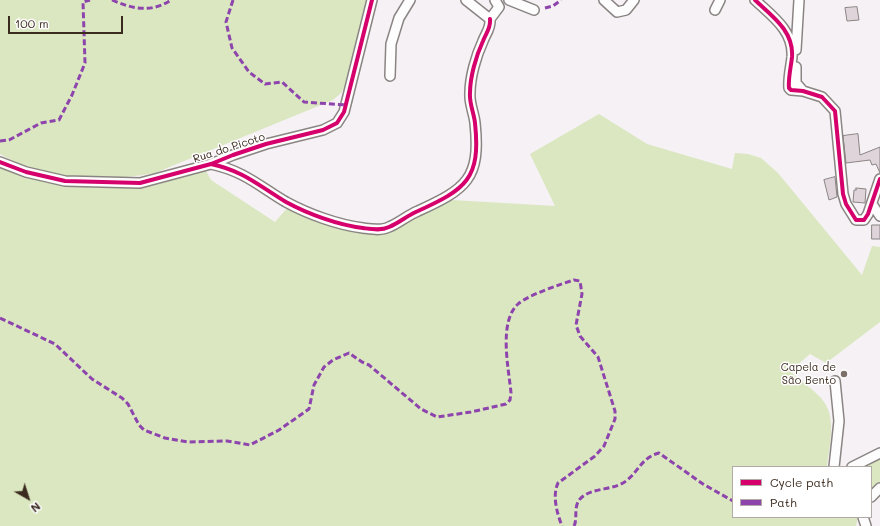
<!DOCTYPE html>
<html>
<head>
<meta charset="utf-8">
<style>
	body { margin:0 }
	#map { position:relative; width:880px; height:526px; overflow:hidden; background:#f6f1f4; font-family:Mali,sans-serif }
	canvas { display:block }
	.legend { position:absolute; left:732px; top:466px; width:140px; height:52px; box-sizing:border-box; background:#fff; border:1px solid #b1aaa5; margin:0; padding:5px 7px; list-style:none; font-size:12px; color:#3b2a1e }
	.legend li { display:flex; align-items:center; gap:8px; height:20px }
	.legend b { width:20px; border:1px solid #b1aaa5 }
	.north { position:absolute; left:8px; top:478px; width:40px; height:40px; -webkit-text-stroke:3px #fff; paint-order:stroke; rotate:141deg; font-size:11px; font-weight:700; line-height:16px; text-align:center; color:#3b2a1e }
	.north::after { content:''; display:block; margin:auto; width:14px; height:18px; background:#3b2a1e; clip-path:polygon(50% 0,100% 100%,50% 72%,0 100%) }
	.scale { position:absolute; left:8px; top:16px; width:115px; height:18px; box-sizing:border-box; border:2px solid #3b2a1e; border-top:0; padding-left:5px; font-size:12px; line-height:14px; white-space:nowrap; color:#3b2a1e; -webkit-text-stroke:3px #fff; paint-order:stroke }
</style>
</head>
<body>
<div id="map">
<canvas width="880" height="526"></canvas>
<ul class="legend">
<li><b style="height:5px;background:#d6006c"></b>Cycle path</li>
<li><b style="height:5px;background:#8e44ad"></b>Path</li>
</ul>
<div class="north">N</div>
<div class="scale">100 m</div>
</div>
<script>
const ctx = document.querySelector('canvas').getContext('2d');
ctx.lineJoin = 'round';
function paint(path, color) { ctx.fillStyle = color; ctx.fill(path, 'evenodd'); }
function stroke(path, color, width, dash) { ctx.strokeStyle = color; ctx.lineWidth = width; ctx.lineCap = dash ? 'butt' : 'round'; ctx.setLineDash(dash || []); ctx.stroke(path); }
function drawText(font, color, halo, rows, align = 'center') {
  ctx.font = font + ' Mali,sans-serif'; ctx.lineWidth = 3; ctx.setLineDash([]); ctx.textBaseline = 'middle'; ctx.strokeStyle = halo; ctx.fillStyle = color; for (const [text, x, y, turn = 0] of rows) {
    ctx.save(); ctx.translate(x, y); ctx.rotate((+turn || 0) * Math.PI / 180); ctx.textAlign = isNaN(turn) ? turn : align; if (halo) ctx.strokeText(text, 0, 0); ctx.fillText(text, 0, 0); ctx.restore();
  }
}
paint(new Path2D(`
	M0 0H369L346 84 341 93 333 100 155 173C104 182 47 181 0 154Z
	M599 114 647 144 732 169 735 153 748 154 761 158 778 173 862 275 872 246 880 247V322L826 363 810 354 790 371C800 381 812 388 821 398 838 417 829 444 827 467H733V517H858L856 526H0V165C49 180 95 192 146 186 166 184 186 174 205 169L211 180 275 222 288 207 332 226 357 232 398 226 452 200 555 206 530 154Z
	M880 457V482L871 491V467H864Z`), '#dae7c0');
const building = new Path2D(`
	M857 7 859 20 847 21 845 8Z
	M858 134 860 155 880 147V173L876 164 872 165 870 160 846 163 843 136Z
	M835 177 837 197 829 200 824 180Z
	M856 188 866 189 865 203 853 202 854 190H856Z
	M872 225H880V239H872Z`);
paint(building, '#e0d4db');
stroke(building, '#8a8583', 1);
const street = new Path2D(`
	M466 0 490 19
	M509 0 534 10
	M604 0 617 12 626 10 634 0
	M755 0C772 16 794 31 792 57 791 67 788 78 789 88L791 90 803 91 822 97 835 111 843 194 846 204 856 220H864L868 214 880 179
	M715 10 720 0
	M490 19 499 7 495 0
	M796 50 799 0
	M796 67V83L803 91
	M390 76 391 44 399 18 410 0
	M0 162 26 172 65 181 140 183 211 164 233 155 266 144 323 130 337 123 344 112 372 0
	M211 164C244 171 259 186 286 202 308 214 338 225 363 228 371 229 381 231 389 227 399 223 408 215 418 211 466 189 481 179 475 123 474 113 469 103 470 93 470 77 476 56 483 41 486 33 491 28 490 19
	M872 204 880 216
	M834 467 839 421 835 381
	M852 467 880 453
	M871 497 880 488
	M863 517 866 526`);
stroke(street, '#8a8583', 12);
stroke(street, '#fefdfd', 9);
stroke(new Path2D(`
	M112 0C132 9 152 13 171 0
	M233 0 226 22 232 48 249 72 265 84 282 82 304 102 346 105
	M545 8 553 6 561 0
	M0 141 9 140 41 123 59 120 72 95 85 63 83 2 90 0
	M0 318 55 344 92 379 122 398 128 404 139 425 144 430 165 438 188 442 227 441 250 445 279 430 309 409 314 385 324 367 333 360 349 353 362 362 369 365 421 409 437 417 471 412 506 404 510 400 511 393C509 370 498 322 518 304 528 295 561 284 574 280L580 281 582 294 576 325 580 336 598 357 615 411V419L604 446 595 456 558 483C552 496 557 513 562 526
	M574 526C578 518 573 507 580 499 591 487 613 491 626 481 639 471 641 458 659 453L703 484 733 501`), '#8e44ad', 3, [6, 3]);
stroke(new Path2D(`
	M755 0C772 16 794 31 792 57 791 67 788 78 789 88L791 90 803 91 822 97 835 111 843 194 846 204 856 220H864L868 214 880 179
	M0 162 26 172 65 181 140 183 211 164 233 155 266 144 323 130 337 123 344 112 372 0
	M211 164C244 171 259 186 286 202 308 214 338 225 363 228 371 229 381 231 389 227 399 223 408 215 418 211 466 189 481 179 475 123 474 113 469 103 470 93 470 77 476 56 483 41 486 33 491 28 490 19`), '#d6006c', 4);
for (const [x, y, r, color] of [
	[844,374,4,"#7c7069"]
]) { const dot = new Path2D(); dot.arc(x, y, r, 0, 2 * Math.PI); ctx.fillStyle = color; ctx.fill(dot); stroke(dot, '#fff', 1.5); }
drawText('11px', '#3b2a1e', '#fff', [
	["Rua do Picoto",229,148,-18]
]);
drawText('11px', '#3b2a1e', '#fff', [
	["Capela de",836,368],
	["São Bento",836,381]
], 'right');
</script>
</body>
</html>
